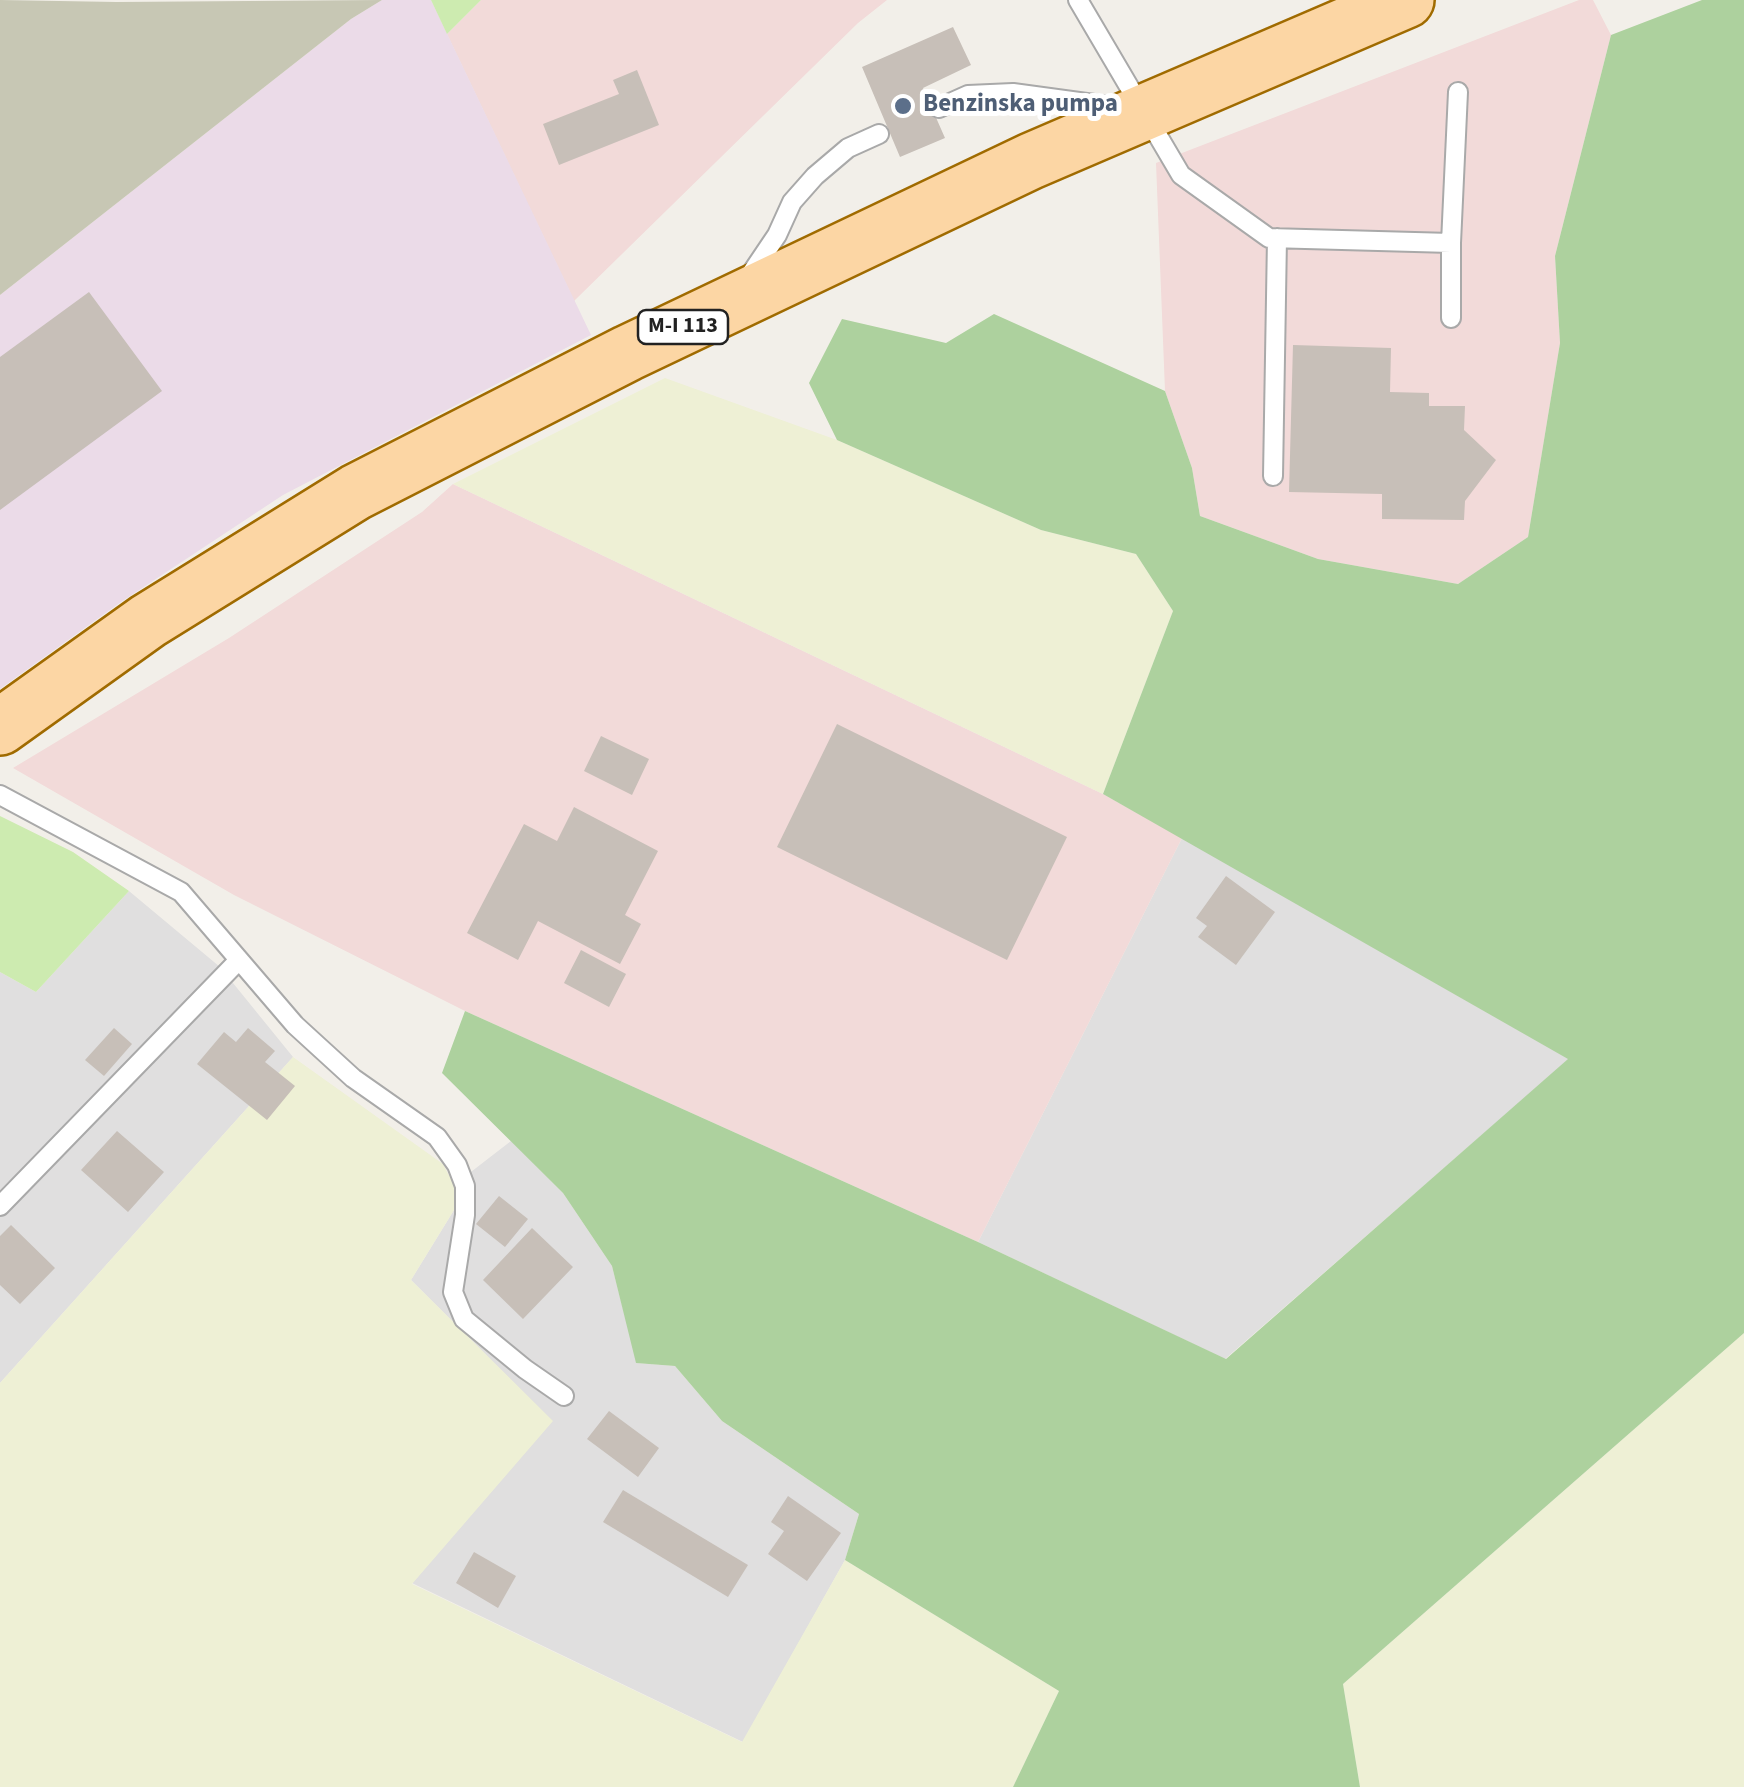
<!DOCTYPE html>
<html>
<head>
<meta charset="utf-8">
<style>
	body { margin:0 }
	canvas { display:block; background:#f2efe9 }
</style>
</head>
<body>
<canvas width="1744" height="1787"></canvas>
<script>
const ctx = document.querySelector('canvas').getContext('2d');
ctx.lineJoin = 'round';
function paint(path, color) { ctx.fillStyle = color; ctx.fill(path, 'evenodd'); }
function stroke(path, color, width, dash) { ctx.strokeStyle = color; ctx.lineWidth = width; ctx.lineCap = dash ? 'butt' : 'round'; ctx.setLineDash(dash || []); ctx.stroke(path); }
function drawText(font, color, halo, rows, align = 'center') {
  ctx.font = font + ' "Source Sans 3",sans-serif'; ctx.lineWidth = 10; ctx.setLineDash([]); ctx.textBaseline = 'middle'; ctx.strokeStyle = halo; ctx.fillStyle = color; for (const [text, x, y, turn = 0] of rows) {
    ctx.save(); ctx.translate(x, y); ctx.rotate((+turn || 0) * Math.PI / 180); ctx.textAlign = isNaN(turn) ? turn : align; if (halo) ctx.strokeText(text, 0, 0); ctx.fillText(text, 0, 0); ctx.restore();
  }
}
paint(new Path2D(`
	M1182 838 1569 1059 1225 1359 978 1242Z
	M129 891 220 967 293 1057 0 1383V972L36 992Z
	M511 1141 563 1193 612 1266 637 1363 675 1366 722 1421 859 1514 845 1560 743 1742 412 1583 552 1421 411 1280 454 1210V1185Z`), '#e0dfdf');
paint(new Path2D(`
	M481 0H887L858 23 574 301 447 34Z
	M1579 0H1593L1611 35 1555 256 1560 343 1528 537 1458 584 1318 559 1200 516 1192 468 1165 391 1156 163Z
	M453 484 1103 794 1182 838 978 1242 465 1011 234 895 13 768 229 638 422 512Z`), '#f2dad9');
paint(new Path2D(`
	M382 0H431L591 335 283 495 121 602 0 689V295L351 19Z`), '#ebdbe8');
paint(new Path2D(`
	M0 0 117 2 382 0 351 19 0 295Z`), '#c7c7b4');
paint(new Path2D(`
	M665 378 837 440 1041 530 1136 554 1173 611 1103 794 453 484Z
	M293 1057 443 1164 454 1185V1210L411 1280 553 1421 412 1584 742 1742 845 1560 1059 1691 1013 1787H0V1383Z
	M1744 1333V1787H1360L1343 1684Z`), '#eef0d5');
paint(new Path2D(`
	M431 0H481L447 34Z
	M0 816 73 852 129 891 36 992 0 972Z`), '#cdebb0');
paint(new Path2D(`
	M1702 0H1744V1333L1343 1684 1360 1787H1013L1059 1691 845 1560 859 1514 722 1421 675 1366 636 1363 612 1266 563 1193 442 1073 465 1011 978 1242 1226 1359 1568 1059 1103 794 1173 611 1136 554 1041 530 837 440 809 383 842 319 946 343 994 314 1165 391 1192 468 1200 516 1318 559 1458 584 1528 537 1560 343 1555 256 1611 35Z`), '#add19e');
paint(new Path2D(`
	M953 27 971 65 923 88 945 138 900 157 862 67Z
	M637 70 659 125 559 165 543 124 619 94 613 80Z
	M89 292 162 391 0 510V357Z
	M1293 345 1391 348 1390 392 1429 393V406H1465L1464 430 1496 460 1465 501 1464 520 1382 519V494L1289 492Z
	M837 724 1067 837 1007 960 777 847Z
	M601 736 649 759 632 795 584 771Z
	M574 807 658 851 625 915 641 924 620 964 538 921 518 960 467 933 524 824 557 841Z
	M1226 876 1275 912 1236 965 1198 937 1207 926 1196 918Z
	M581 950 626 974 609 1007 564 983Z
	M114 1028 132 1044 104 1076 85 1060Z
	M248 1028 275 1051 265 1062 295 1086 267 1120 197 1064 224 1032 236 1042Z
	M117 1131 164 1172 128 1212 81 1170Z
	M499 1196 528 1219 505 1247 476 1224Z
	M11 1225 55 1268 20 1304 0 1285V1236Z
	M532 1228 573 1267 523 1319 483 1280Z
	M609 1411 659 1448 638 1477 587 1439Z
	M623 1490 748 1565 728 1597 603 1522Z
	M788 1496 841 1533 807 1581 768 1554 784 1531 771 1522Z
	M474 1552 516 1576 498 1608 456 1583Z`), '#c7bfb8');
const service = new Path2D(`
	M1078 0 1181 175 1269 238 1451 243 1458 92
	M939 108 968 95 1013 93 1116 107
	M1451 243V318
	M746 281 777 235 792 202 815 176 848 148 879 134
	M1273 476 1277 238
	M0 795 181 892 295 1025 353 1078 437 1137 457 1165 465 1186V1215L453 1292 464 1319 525 1369 564 1396
	M0 1206 239 960`);
const primary = new Path2D(`
	M0 727 148 621 356 492 628 353 1031 161 1406 0`);
stroke(service, '#a9a9a9', 22);
stroke(primary, '#a06b00', 60);
stroke(service, '#fff', 18);
stroke(primary, '#fcd6a4', 55);
for (const [x, y, r, color] of [
	[903,106,10,"#5c6f8a"]
]) { const dot = new Path2D(); dot.arc(x, y, r, 0, 2 * Math.PI); ctx.fillStyle = color; ctx.fill(dot); stroke(dot, '#fff', 4); }
for (const [x, y, w] of [
	[683,327,90]
]) { const box = new Path2D(); box.roundRect(x - w / 2, y - 17, w, 34, 8); ctx.fillStyle = '#fff'; ctx.fill(box); stroke(box, '#222', 2.5); }
drawText('bold 22px', '#222', null, [
	["M-I 113",683,327]
]);
drawText('bold 25px', '#4e5e75', '#fff', [
	["Benzinska pumpa",923,106]
], 'left');
</script>
</body>
</html>
